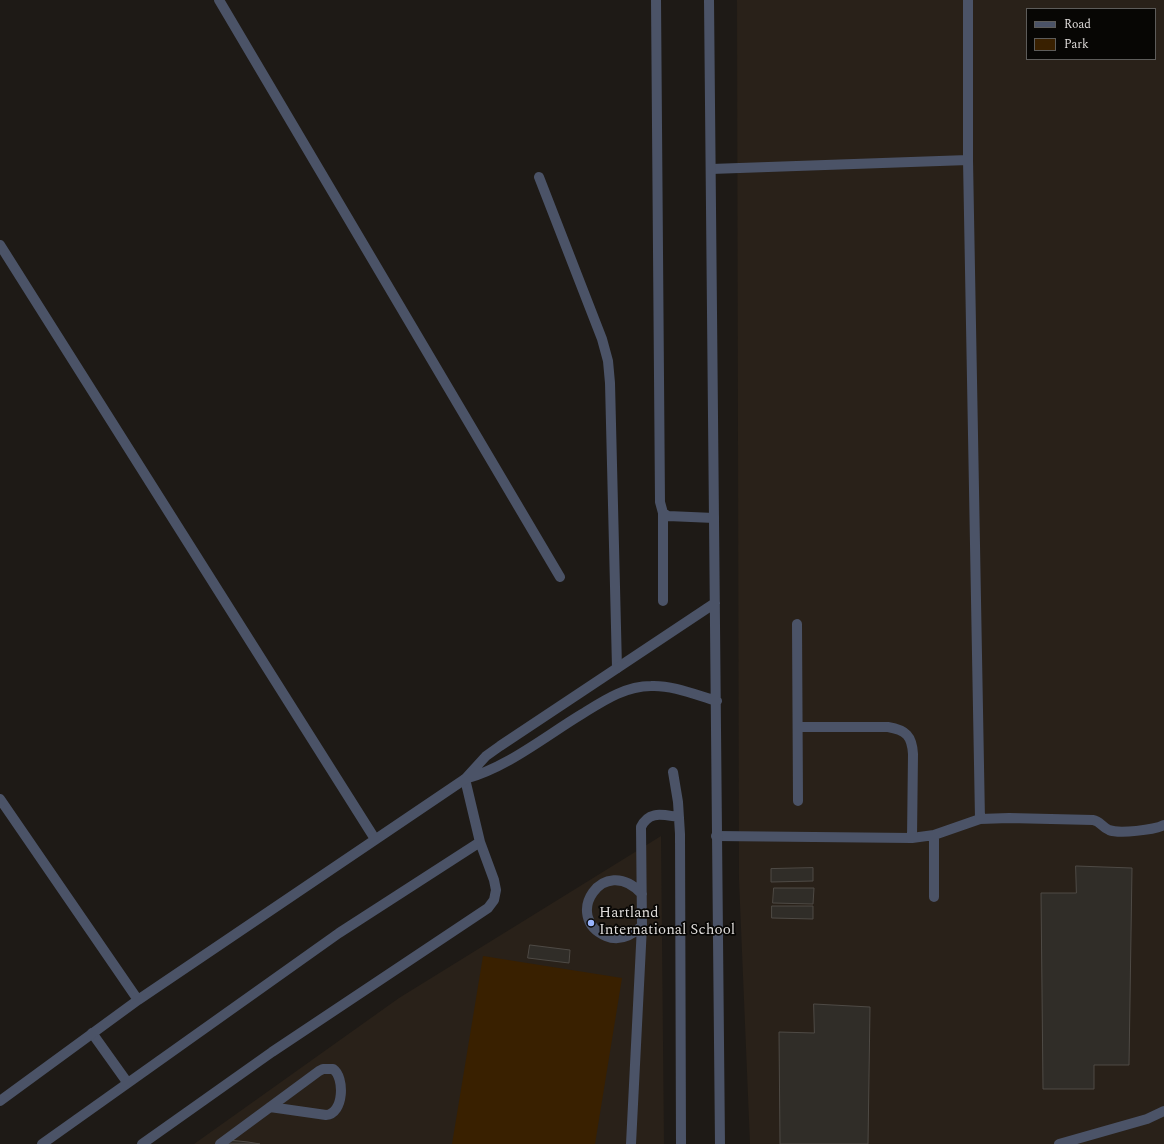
<!DOCTYPE html>
<html>
<head>
<meta charset="utf-8">
<style>
	body { margin:0 }
	#map { position:relative; width:1164px; height:1144px; overflow:hidden; background:#1e1a16; font-family:Spectral,serif }
	canvas { display:block }
	.legend { position:absolute; left:1026px; top:8px; width:130px; height:52px; box-sizing:border-box; background:#070604; border:1px solid #5d5c5a; margin:0; padding:5px 7px; list-style:none; font-size:12px; color:#dfdcda }
	.legend li { display:flex; align-items:center; gap:8px; height:20px }
	.legend b { width:20px; border:1px solid #5d5c5a }
</style>
</head>
<body>
<div id="map">
<canvas width="1164" height="1144"></canvas>
<ul class="legend">
<li><b style="height:5px;background:#4b5367"></b>Road</li>
<li><b style="height:11px;background:#392000"></b>Park</li>
</ul>
</div>
<script>
const ctx = document.querySelector('canvas').getContext('2d');
ctx.lineJoin = 'round';
function paint(path, color) { ctx.fillStyle = color; ctx.fill(path, 'evenodd'); }
function stroke(path, color, width, dash) { ctx.strokeStyle = color; ctx.lineWidth = width; ctx.lineCap = dash ? 'butt' : 'round'; ctx.setLineDash(dash || []); ctx.stroke(path); }
function drawText(font, color, halo, rows, align = 'center') {
  ctx.font = font + ' Spectral,serif'; ctx.lineWidth = 3.5; ctx.setLineDash([]); ctx.textBaseline = 'middle'; ctx.strokeStyle = halo; ctx.fillStyle = color; for (const [text, x, y, turn = 0] of rows) {
    ctx.save(); ctx.translate(x, y); ctx.rotate((+turn || 0) * Math.PI / 180); ctx.textAlign = isNaN(turn) ? turn : align; if (halo) ctx.strokeText(text, 0, 0); ctx.fillText(text, 0, 0); ctx.restore();
  }
}
paint(new Path2D(`
	M737 0H1164V1144H750L739 880ZM1027 9H1155V59H1027Z
	M661 836 664 1144H194L399 998Z`), '#292119');
paint(new Path2D(`
	M483 956 622 978 595 1144H452Z`), '#392000');
const building = new Path2D(`
	M1076 866 1132 868 1129 1065H1094V1089H1043L1041 893H1076Z
	M813 868V881L771 882V869Z
	M774 888H814L813 904 773 903Z
	M772 906H813V919L772 918Z
	M530 945 570 950 569 963 528 958Z
	M814 1004 870 1007 868 1144H780L779 1032 814 1033Z
	M229 1140 248 1142 260 1144H228Z`);
paint(building, '#302d28');
stroke(building, '#4e4a45', 1);
stroke(new Path2D(`
	M656 0 660 502 663 513 668 516 714 518
	M968 0V160L980 819
	M711 169 968 160
	M539 177 602 339 608 361 610 383 617 668
	M663 601V513
	M797 624 798 801
	M799 727H888C906 730 912 736 913 754L912 838
	M673 772 678 802 680 834 681 1144
	M934 835V897
	M716 836 912 838 934 835 980 819 1009 818 1093 820C1100 821 1102 827 1109 830 1119 834 1154 830 1164 825
	M642 894C603 852 562 918 606 936 620 942 632 935 642 926
	M92 1033 127 1082
	M42 1144 339 933 480 842
	M142 1144 272 1052 488 908 494 900 496 890 494 880 480 842 465 779
	M220 1144 319 1071 323 1069H333C345 1077 344 1114 326 1115L270 1107
	M631 1144 642 926 641 827C649 810 663 815 679 817
	M1059 1144 1147 1119 1164 1111`), '#4b5367', 10);
stroke(new Path2D(`
	M219 0 560 577
	M709 0 720 1144
	M0 245 375 839
	M465 779 486 756 500 746 715 603
	M0 799 138 1000
	M0 1101 138 1000 465 779C508 767 544 737 582 714 603 701 625 686 651 686 673 685 696 695 717 701`), '#4b5367', 10);
for (const [x, y, r, color] of [
	[591,923,4,"#9ab5fd"]
]) { const dot = new Path2D(); dot.arc(x, y, r, 0, 2 * Math.PI); ctx.fillStyle = color; ctx.fill(dot); stroke(dot, '#070604', 1.5); }
drawText('15px', '#dfdcda', '#070604', [
	["Hartland",599,914],
	["International School",599,931]
], 'left');
</script>
</body>
</html>
